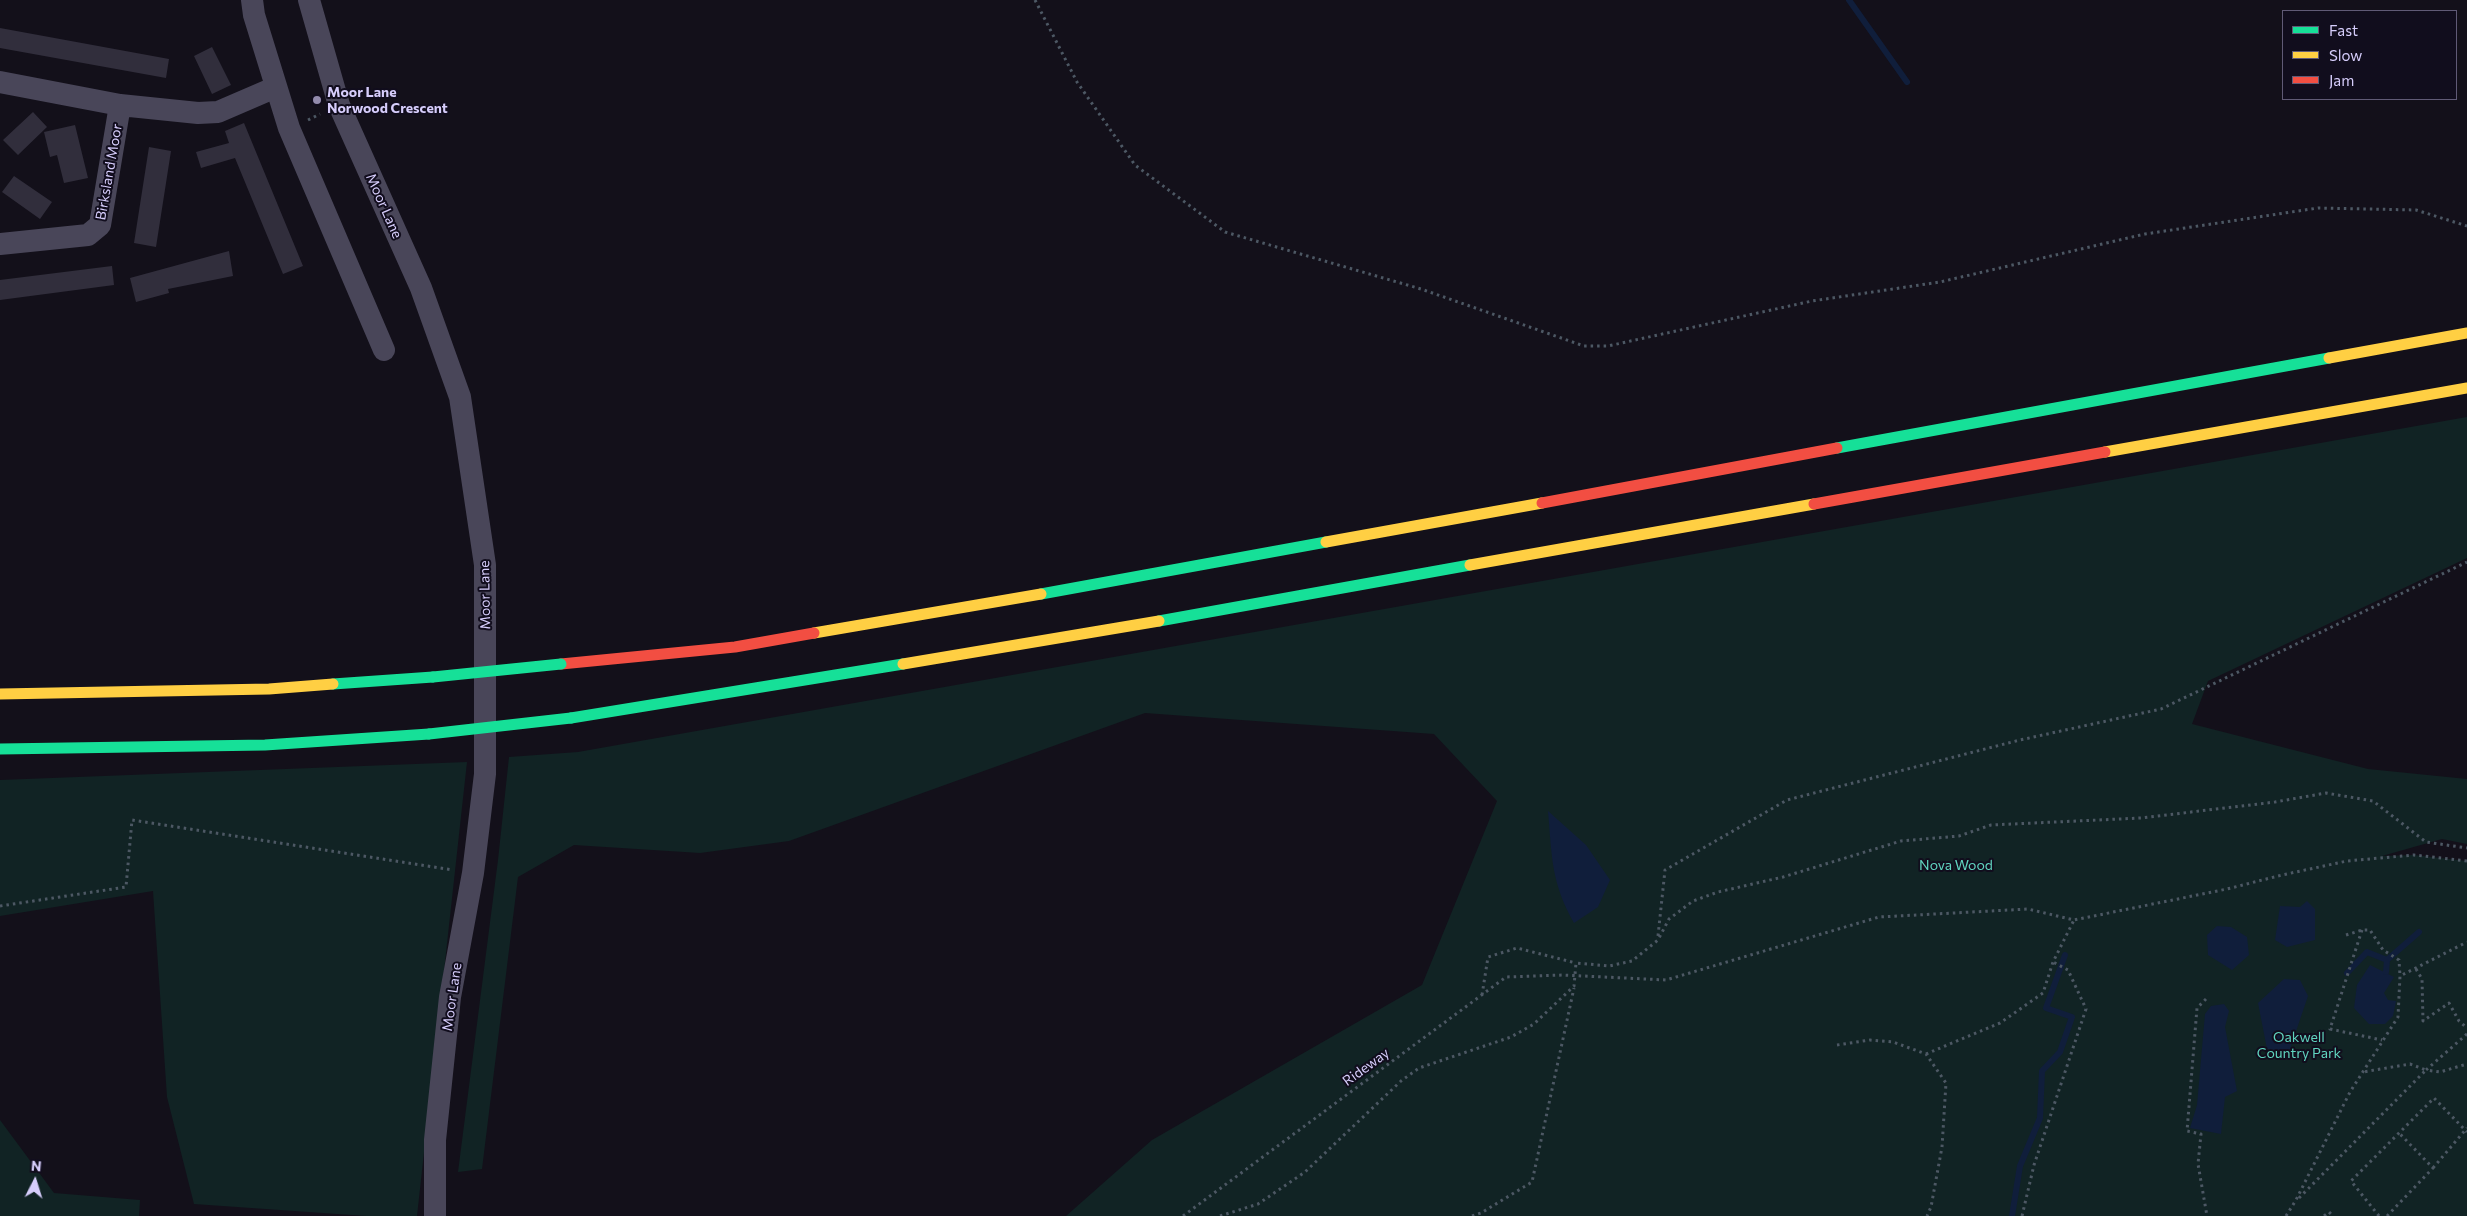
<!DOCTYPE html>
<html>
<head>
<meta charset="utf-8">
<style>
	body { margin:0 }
	#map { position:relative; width:2467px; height:1216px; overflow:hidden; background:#13101a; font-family:Commissioner,sans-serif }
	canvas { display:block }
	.legend { position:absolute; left:2282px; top:10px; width:175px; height:90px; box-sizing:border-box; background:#110d1d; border:1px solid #605a76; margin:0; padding:6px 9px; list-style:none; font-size:15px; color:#d6cdfb }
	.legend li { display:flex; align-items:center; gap:10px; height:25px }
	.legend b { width:25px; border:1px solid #605a76 }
	.north { position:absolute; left:10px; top:1156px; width:50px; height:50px; -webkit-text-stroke:4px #110d1d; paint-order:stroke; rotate:5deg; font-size:14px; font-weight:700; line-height:20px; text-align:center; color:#d6cdfb }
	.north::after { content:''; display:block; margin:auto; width:18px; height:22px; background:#d6cdfb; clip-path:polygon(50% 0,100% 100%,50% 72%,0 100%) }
</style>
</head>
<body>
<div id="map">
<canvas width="2467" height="1216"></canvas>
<ul class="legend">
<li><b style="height:6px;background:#16e098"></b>Fast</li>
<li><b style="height:6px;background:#ffcf43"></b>Slow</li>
<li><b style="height:6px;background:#f24e42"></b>Jam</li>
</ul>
<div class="north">N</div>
</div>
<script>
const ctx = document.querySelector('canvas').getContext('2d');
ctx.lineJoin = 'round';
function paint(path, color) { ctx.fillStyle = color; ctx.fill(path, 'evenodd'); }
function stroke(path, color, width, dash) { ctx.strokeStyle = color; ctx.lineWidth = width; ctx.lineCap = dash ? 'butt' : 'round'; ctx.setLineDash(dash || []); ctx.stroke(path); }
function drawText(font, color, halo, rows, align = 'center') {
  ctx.font = font + ' Commissioner,sans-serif'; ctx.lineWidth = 4; ctx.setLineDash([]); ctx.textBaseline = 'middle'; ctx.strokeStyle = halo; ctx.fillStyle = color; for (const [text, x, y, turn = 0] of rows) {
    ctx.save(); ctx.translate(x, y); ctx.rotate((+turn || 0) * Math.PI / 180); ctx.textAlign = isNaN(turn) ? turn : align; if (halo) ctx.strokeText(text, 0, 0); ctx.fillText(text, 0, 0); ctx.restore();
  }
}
paint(new Path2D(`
	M2467 417V558L2208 681 2192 724 2368 769 2467 779V844L2442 839 2382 856 2414 855 2467 861V1216H1066L1152 1140 1422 985 1497 801 1434 734 1145 713 789 841 700 853 574 845 518 877 482 1169 458 1172 498 860 509 757 578 752Z
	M467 762 417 1216H366L194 1204 167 1097 153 891 0 916V780Z
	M0 1120 54 1193 140 1200 139 1216H0Z`), '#112324');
paint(new Path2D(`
	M1548 811 1586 845 1610 880 1598 907 1574 923C1551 882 1552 857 1548 811Z
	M2307 901 2315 909V940L2287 947 2275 940 2280 906 2300 907Z
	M2217 926 2231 927 2247 937 2249 955 2232 970 2208 955 2207 935Z
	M2370 965 2394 977 2384 993 2388 1000 2396 1001 2393 1016 2385 1024H2369L2354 1008 2357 985Z
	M2284 979 2300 980 2308 996 2289 1052 2267 1049 2258 1003Z
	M2224 1004 2229 1011 2225 1027 2237 1091 2225 1097 2221 1134 2190 1128 2197 1105 2205 1014 2211 1006Z`), '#101e3b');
stroke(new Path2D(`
	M1849 0 1907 82
	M2386 972 2387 960 2419 932
	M2347 973 2367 952 2387 960
	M2012 1216 2020 1166 2040 1118 2042 1071 2060 1052 2072 1017 2046 1008 2065 955`), '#101e3b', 6);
paint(new Path2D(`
	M0 28 169 59 166 78 0 48Z
	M212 47 231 85 212 94 194 56Z
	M33 112 47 127 18 155 3 140Z
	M244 123 303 266 283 274 235 158 201 168 196 152 229 143 225 131Z
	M75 125 88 178 64 183 57 155 50 157 44 132Z
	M149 147 171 151 156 247 134 243Z
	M14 176 52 202 40 219 2 192Z
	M229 251 233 276 168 289 169 293 136 302 130 278Z
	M112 266 114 285 0 300V280Z`), '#312e3c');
stroke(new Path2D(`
	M1035 0 1077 82 1135 165 1225 232 1421 289 1584 346H1608L1812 301 1940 282 2145 234 2318 208 2416 210 2467 226
	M308 120 320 114
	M0 906 126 887 132 820 453 870
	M2362 930 2330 1029 2382 1040
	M2346 935 2362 930H2370L2383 950 2399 960 2400 976
	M1658 936 1665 870 1787 800 2020 740 2161 709 2467 562
	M2416 969 2422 979 2423 1021 2449 1003 2459 1021 2467 1028
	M1482 995 1488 957 1517 948 1576 963
	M2206 999 2197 1008 2187 1131 2201 1134 2198 1164 2207 1216
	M2467 1034 2426 1070 2440 1072 2467 1064
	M1837 1045 1870 1040 1893 1042 1926 1054 1946 1083 1942 1147 1931 1207 1927 1216
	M1926 1054 2000 1023 2043 993 2053 962 2074 920
	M2433 1168 2467 1128
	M2299 1198 2426 1070 2410 1064 2363 1072
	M1183 1216 1506 977 1563 975 1666 980 1879 917 2028 909 2074 920 2227 889 2282 875 2347 861 2414 855 2467 861
	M1220 1216 1258 1204 1305 1172 1401 1081 1419 1068 1511 1037 1534 1024 1574 986 1576 963 1609 966 1632 961 1658 940 1669 919 1693 901 1718 892 1783 877 1901 841 1959 836 1991 825 2141 818 2275 802 2326 793 2373 801 2426 842 2467 848
	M1472 1216 1481 1213 1532 1182 1574 988
	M2022 1216 2034 1165 2086 1009 2068 970 2053 962
	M2286 1216 2296 1200 2350 1092 2398 1017 2400 976 2467 942
	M2324 1216 2329 1212 2333 1216
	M2379 1216 2351 1181 2434 1098 2467 1132
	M2387 1216 2433 1168 2400 1134`), '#4d5864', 3, [2.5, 4]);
stroke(new Path2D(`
	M252 0 254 15 289 128 384 350
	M309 0 339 105 421 288 460 397 485 565V774L473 873 450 997 435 1140V1216
	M0 82 120 105 198 113 218 112 276 87
	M0 244 88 235 100 225 120 105`), '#494659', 22);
stroke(new Path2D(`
	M1837 448 2329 358
	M1041 594 1326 542
	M1159 621 1470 565
	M333 684 433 677
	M571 718 903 664
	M0 749 265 745 429 734`), '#16e098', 11);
stroke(new Path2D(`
	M2329 358 2467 333
	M2105 452 2467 388
	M1326 542 1542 503
	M1470 565 1814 504
	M814 633 1041 594
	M903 664 1159 621
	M0 694 269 689 333 684`), '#ffcf43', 11);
stroke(new Path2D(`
	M1542 503 1837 448
	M1814 504 2105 452
	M561 664 735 647 814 633`), '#f24e42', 11);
stroke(new Path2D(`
	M433 677 561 664
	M429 734 571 718`), '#16e098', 11);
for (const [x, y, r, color] of [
	[317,100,5,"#928bac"]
]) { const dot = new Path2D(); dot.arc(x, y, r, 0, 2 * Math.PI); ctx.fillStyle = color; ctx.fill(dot); stroke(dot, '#110d1d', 2); }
drawText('bold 14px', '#d6cdfb', '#110d1d', [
	["Moor Lane",327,92],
	["Norwood Crescent",327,108]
], 'left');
drawText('14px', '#d6cdfb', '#110d1d', [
	["Birksland Moor",109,172,-80],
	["Moor Lane",384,206,66],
	["Moor Lane",485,595,-91],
	["Moor Lane",452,997,-82],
	["Rideway",1366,1067,-36]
]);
drawText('14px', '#60d4bf', '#110d1d', [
	["Nova Wood",1956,865],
	["Oakwell",2299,1037],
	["Country Park",2299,1053]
]);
</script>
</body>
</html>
